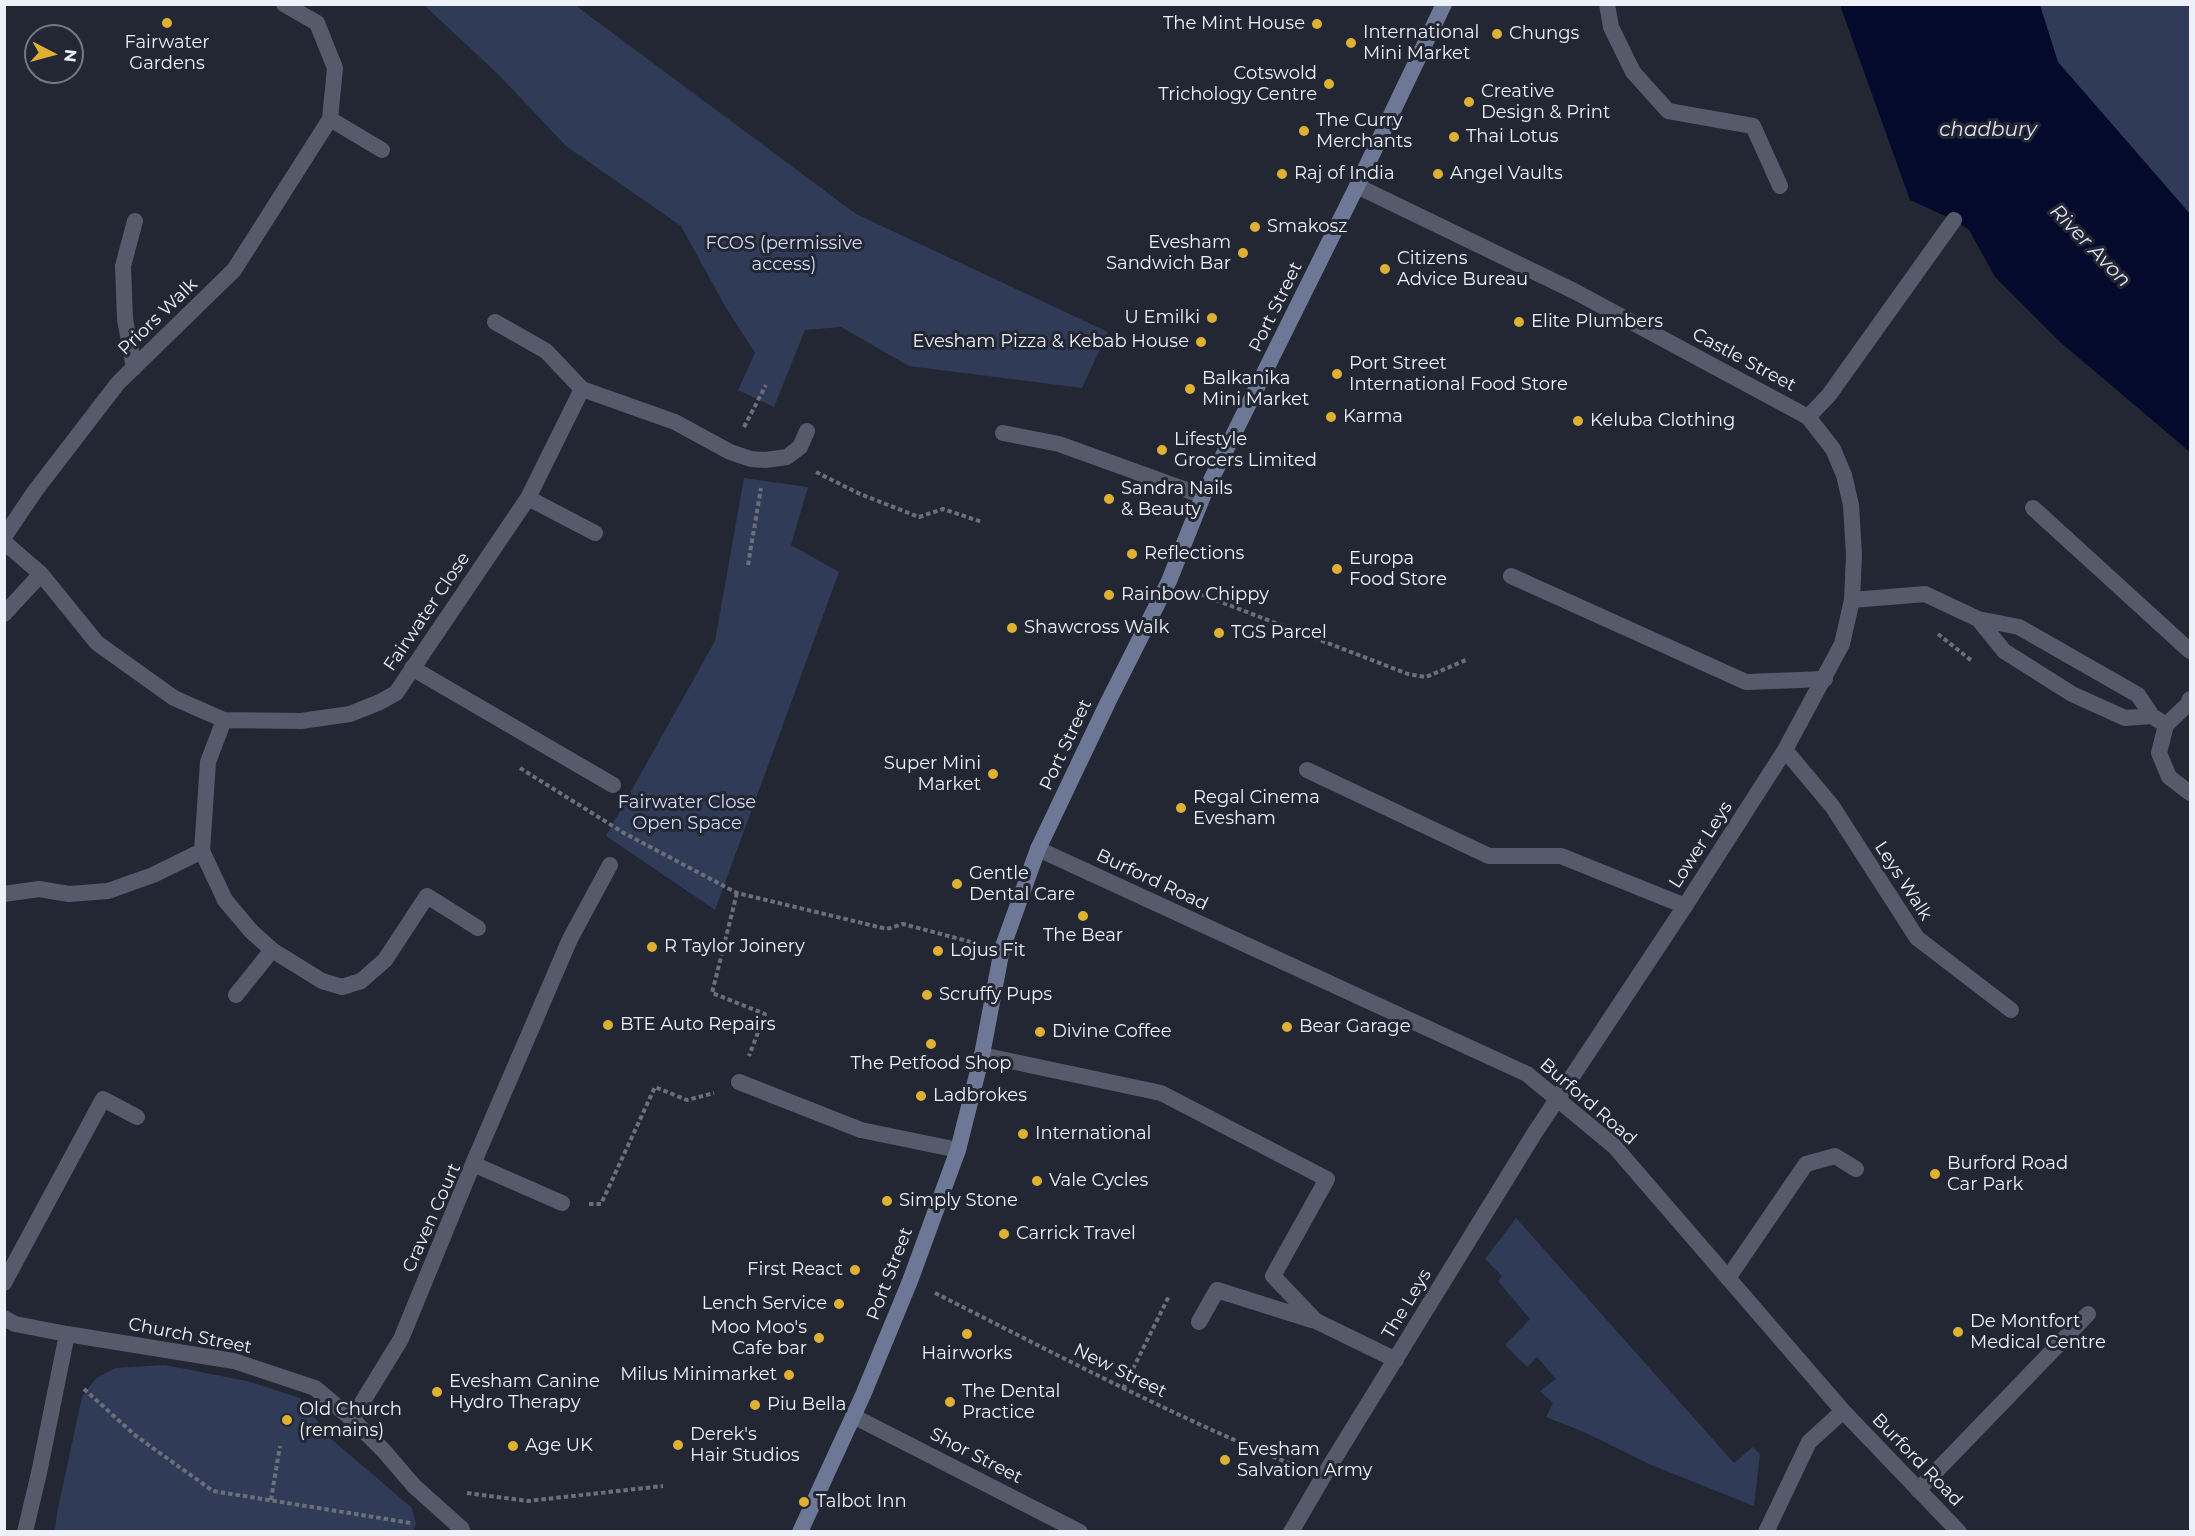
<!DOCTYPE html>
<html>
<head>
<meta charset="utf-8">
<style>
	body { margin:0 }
	#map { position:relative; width:2195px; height:1536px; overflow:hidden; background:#222733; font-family:Montserrat,sans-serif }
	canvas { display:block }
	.frame { position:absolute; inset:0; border:6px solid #edf1f9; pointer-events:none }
	.north { position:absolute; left:24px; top:24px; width:60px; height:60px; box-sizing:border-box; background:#222733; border:2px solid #737882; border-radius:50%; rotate:96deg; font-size:16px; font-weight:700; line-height:24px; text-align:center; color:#edf1f9 }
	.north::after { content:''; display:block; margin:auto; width:21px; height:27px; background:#deb133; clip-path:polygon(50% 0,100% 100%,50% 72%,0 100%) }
</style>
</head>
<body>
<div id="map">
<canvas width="2195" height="1536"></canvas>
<div class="frame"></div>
<div class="north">N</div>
</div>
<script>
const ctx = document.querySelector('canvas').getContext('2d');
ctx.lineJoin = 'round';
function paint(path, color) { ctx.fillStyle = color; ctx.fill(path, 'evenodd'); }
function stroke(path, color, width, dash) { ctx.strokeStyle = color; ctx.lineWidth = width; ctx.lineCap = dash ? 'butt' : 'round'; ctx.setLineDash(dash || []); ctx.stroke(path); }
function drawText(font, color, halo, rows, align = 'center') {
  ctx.font = font + ' Montserrat,sans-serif'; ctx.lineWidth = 6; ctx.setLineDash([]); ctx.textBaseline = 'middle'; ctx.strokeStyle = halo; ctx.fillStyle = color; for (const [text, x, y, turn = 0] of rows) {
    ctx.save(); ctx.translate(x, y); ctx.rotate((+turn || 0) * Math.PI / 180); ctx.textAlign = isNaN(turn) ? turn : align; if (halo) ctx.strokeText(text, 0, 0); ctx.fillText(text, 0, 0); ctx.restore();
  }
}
paint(new Path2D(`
	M424 5H575L856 214 1108 332 1082 388 909 366 841 327 805 330 774 407 738 390 755 353 725 306 681 226 566 146 499 75Z
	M2038 5H2190V214L2058 62Z
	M744 478 808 487 791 545 839 572 715 910 606 836 715 641Z
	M1516 1218 1734 1463 1753 1447 1760 1454 1754 1506 1649 1464 1584 1432 1546 1417 1553 1403 1540 1391 1556 1379 1537 1357 1527 1367 1505 1345 1530 1319 1498 1281 1502 1276 1485 1259Z
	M165 1365 247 1381 300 1398 330 1438 412 1508 416 1524 413 1531H55L57 1513 82 1397 95 1379 115 1368Z`), '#303b57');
paint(new Path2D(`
	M1840 5H2040L2058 62 2190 214V452L2060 342 1995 277 1969 230 1954 220 1910 200Z`), '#040a2b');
stroke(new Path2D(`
	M744 427 766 385
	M816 472 860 494 919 517 943 509 982 522
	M748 565 761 488
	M1195 592 1408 674 1426 677 1466 660
	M1938 634 1972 661
	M520 768 624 833 737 893 887 929 903 924 975 943
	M737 893 712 993 765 1014 749 1056
	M589 1204H601L655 1087 687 1100 714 1093
	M935 1293C1054 1353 1172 1416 1296 1466
	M84 1389 136 1436 213 1491 411 1523
	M1123 1389 1169 1296
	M467 1493 528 1501 663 1486
	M271 1500 280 1446`), '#6a6f79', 4, [4.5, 3]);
stroke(new Path2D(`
	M284 4 317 23
	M495 322 546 351 582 389 675 422 730 452 751 459 765 460 787 457 800 447 807 431
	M134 368 125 319 123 266 135 221
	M1808 417 1829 395 1954 220
	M1003 433 1059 444 1203 496
	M2033 508 2190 651
	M1511 576 1746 682 1825 679
	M1852 600 1925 594 1978 619 2019 627 2138 695 2152 716 2166 725
	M4 614 41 574
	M1978 619 2004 651 2072 694 2125 718 2152 716
	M412 668 613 785
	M2190 699 2187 705 2166 725 2159 753 2169 777 2190 793
	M1307 770 1489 856H1561L1685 906
	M361 981 385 960 427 896 478 928
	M236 995 272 950
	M982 1055 1161 1093 1327 1179 1273 1276 1316 1321 1396 1360
	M739 1082 861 1130 958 1150
	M473 1164 570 939 610 865
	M1728 1278 1806 1164 1835 1156 1856 1169
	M4 1283 103 1099 137 1117
	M1199 1322 1217 1290 1312 1320
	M352 1419 401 1339 473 1164 562 1203
	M1918 1490 2088 1314`), '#555b6a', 16);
stroke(new Path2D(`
	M1607 4 1611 27 1633 72 1668 111 1753 126 1780 186
	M330 119 382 150
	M528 498 595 533
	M4 537 35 491 118 383 234 270 330 119 335 68 317 23
	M4 542 41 574 97 643 174 698 224 720 301 721 350 714 380 702 396 693 528 498 582 389
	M224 720 208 762 202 851 225 900 251 931 272 950 322 981 342 987 361 981
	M1785 750 1832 806 1917 938 2011 1010
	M1038 849 1527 1074 1614 1146 1843 1411 1959 1532
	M4 894 39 889 69 894 108 891 153 875 202 851
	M4 1318 15 1324 67 1334 234 1361 315 1388 352 1419 384 1451 414 1486 462 1529 459 1532
	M853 1416 1080 1532
	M25 1532 39 1473 67 1334
	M1291 1532 1323 1477 1534 1134 1685 906 1785 750 1842 644 1852 600 1854 555 1851 505 1844 475 1833 449 1808 417 1574 291 1357 186
	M1766 1532 1809 1442 1843 1411`), '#555b6a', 16);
stroke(new Path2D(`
	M800 1532 863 1395 910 1281 958 1150 982 1055 1002 949 1038 849 1108 702 1169 581 1203 496 1357 186 1444 4`), '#6c7895', 16);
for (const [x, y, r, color] of [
	[167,23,6,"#deb133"],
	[1317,24,6,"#deb133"],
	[1497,34,6,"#deb133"],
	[1351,43,6,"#deb133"],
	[1329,84,6,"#deb133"],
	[1469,102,6,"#deb133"],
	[1304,131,6,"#deb133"],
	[1454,137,6,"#deb133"],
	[1282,174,6,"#deb133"],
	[1438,174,6,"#deb133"],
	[1255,227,6,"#deb133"],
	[1243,253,6,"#deb133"],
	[1385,269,6,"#deb133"],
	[1212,318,6,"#deb133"],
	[1519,322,6,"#deb133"],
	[1201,342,6,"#deb133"],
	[1337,374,6,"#deb133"],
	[1190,389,6,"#deb133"],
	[1331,417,6,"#deb133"],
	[1578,421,6,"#deb133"],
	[1162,450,6,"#deb133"],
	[1109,499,6,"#deb133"],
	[1132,554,6,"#deb133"],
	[1337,569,6,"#deb133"],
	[1109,595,6,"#deb133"],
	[1012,628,6,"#deb133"],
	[1219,633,6,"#deb133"],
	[993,774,6,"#deb133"],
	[1181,808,6,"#deb133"],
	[957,884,6,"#deb133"],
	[1083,916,6,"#deb133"],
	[652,947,6,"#deb133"],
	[938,951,6,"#deb133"],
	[927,995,6,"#deb133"],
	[608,1025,6,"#deb133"],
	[1287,1027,6,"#deb133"],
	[1040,1032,6,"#deb133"],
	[931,1044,6,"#deb133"],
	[921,1096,6,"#deb133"],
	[1023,1134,6,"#deb133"],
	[1935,1174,6,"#deb133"],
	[1037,1181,6,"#deb133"],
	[887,1201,6,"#deb133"],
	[1004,1234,6,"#deb133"],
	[855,1270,6,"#deb133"],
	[839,1304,6,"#deb133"],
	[1958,1332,6,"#deb133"],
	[967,1334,6,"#deb133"],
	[819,1338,6,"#deb133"],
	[789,1375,6,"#deb133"],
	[437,1392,6,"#deb133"],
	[950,1402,6,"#deb133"],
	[755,1405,6,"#deb133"],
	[287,1420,6,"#deb133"],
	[678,1445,6,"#deb133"],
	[513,1446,6,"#deb133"],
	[1225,1460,6,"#deb133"],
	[804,1502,6,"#deb133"]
]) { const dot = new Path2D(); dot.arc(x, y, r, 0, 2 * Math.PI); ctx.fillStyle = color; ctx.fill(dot); stroke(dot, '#222733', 2); }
drawText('18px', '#edf1f9', '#222733', [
	["The Mint House",1305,24,"right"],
	["International",1363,33],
	["Mini Market",1363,54],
	["Chungs",1509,34],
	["Fairwater",167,43,"center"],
	["Gardens",167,64,"center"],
	["Cotswold",1317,74,"right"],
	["Trichology Centre",1317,95,"right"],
	["Creative",1481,92],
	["Design & Print",1481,113],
	["The Curry",1316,121],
	["Merchants",1316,142],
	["Thai Lotus",1466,137],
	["Raj of India",1294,174],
	["Angel Vaults",1450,174],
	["Smakosz",1267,227],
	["Evesham",1231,243,"right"],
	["Sandwich Bar",1231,264,"right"],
	["Citizens",1397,259],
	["Advice Bureau",1397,280],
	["U Emilki",1200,318,"right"],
	["Elite Plumbers",1531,322],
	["Evesham Pizza & Kebab House",1189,342,"right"],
	["Port Street",1349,364],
	["International Food Store",1349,385],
	["Balkanika",1202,379],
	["Mini Market",1202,400],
	["Karma",1343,417],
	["Keluba Clothing",1590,421],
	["Lifestyle",1174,440],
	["Grocers Limited",1174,461],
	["Sandra Nails",1121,489],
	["& Beauty",1121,510],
	["Reflections",1144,554],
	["Europa",1349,559],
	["Food Store",1349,580],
	["Rainbow Chippy",1121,595],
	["Shawcross Walk",1024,628],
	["TGS Parcel",1231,633],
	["Super Mini",981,764,"right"],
	["Market",981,785,"right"],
	["Regal Cinema",1193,798],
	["Evesham",1193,819],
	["Gentle",969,874],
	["Dental Care",969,895],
	["The Bear",1083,936,"center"],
	["R Taylor Joinery",664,947],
	["Lojus Fit",950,951],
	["Scruffy Pups",939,995],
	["BTE Auto Repairs",620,1025],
	["Bear Garage",1299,1027],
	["Divine Coffee",1052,1032],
	["The Petfood Shop",931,1064,"center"],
	["Ladbrokes",933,1096],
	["International",1035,1134],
	["Burford Road",1947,1164],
	["Car Park",1947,1185],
	["Vale Cycles",1049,1181],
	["Simply Stone",899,1201],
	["Carrick Travel",1016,1234],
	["First React",843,1270,"right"],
	["Lench Service",827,1304,"right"],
	["De Montfort",1970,1322],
	["Medical Centre",1970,1343],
	["Moo Moo's",807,1328,"right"],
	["Cafe bar",807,1349,"right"],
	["Hairworks",967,1354,"center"],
	["Milus Minimarket",777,1375,"right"],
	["Evesham Canine",449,1382],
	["Hydro Therapy",449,1403],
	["The Dental",962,1392],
	["Practice",962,1413],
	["Piu Bella",767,1405],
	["Old Church",299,1410],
	["(remains)",299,1431],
	["Derek's",690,1435],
	["Hair Studios",690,1456],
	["Age UK",525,1446],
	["Evesham",1237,1450],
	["Salvation Army",1237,1471],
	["Talbot Inn",816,1502]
], 'left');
drawText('18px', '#d1dcf7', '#222733', [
	["FCOS (permissive",784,244],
	["access)",784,265],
	["Fairwater Close",687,803],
	["Open Space",687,824]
]);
drawText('18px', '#edf1f9', '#222733', [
	["Port Street",1276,307,-64],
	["Priors Walk",158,317,-44],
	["Castle Street",1744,360,28],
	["Fairwater Close",427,612,-56],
	["Port Street",1066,745,-65],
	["Lower Leys",1701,845,-57],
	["Burford Road",1152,880,25],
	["Leys Walk",1903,881,57],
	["Burford Road",1588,1102,41],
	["Craven Court",432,1218,-66],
	["Port Street",890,1274,-69],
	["The Leys",1407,1304,-59],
	["Church Street",190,1336,11],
	["New Street",1120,1371,26],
	["Shor Street",976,1456,27],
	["Burford Road",1917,1460,46]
]);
drawText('italic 20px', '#dee4f2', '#222733', [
	["chadbury",1988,130],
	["River Avon",2090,246,46]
]);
</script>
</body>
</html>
